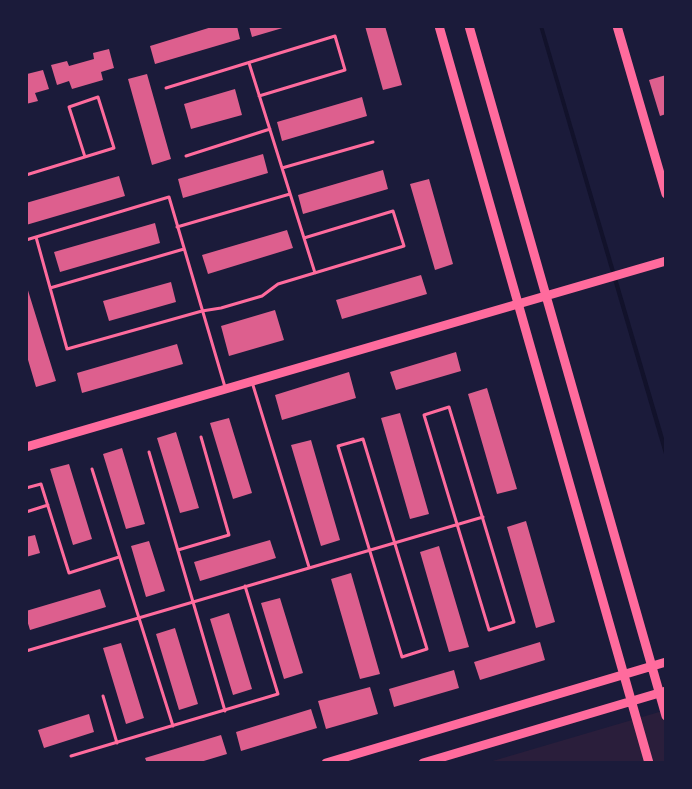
<!DOCTYPE html>
<html>
<head>
<meta charset="utf-8">
<style>
	body { margin:0 }
	#map { position:relative; width:692px; height:789px; overflow:hidden; background:#1b1b3a; font-family:Cabin,sans-serif }
	canvas { display:block }
	.frame { position:absolute; inset:0; border:28px solid #1b1b3a; pointer-events:none }
</style>
</head>
<body>
<div id="map">
<canvas width="692" height="789"></canvas>
<div class="frame"></div>
</div>
<script>
const ctx = document.querySelector('canvas').getContext('2d');
ctx.lineJoin = 'round';
function paint(path, color) { ctx.fillStyle = color; ctx.fill(path, 'evenodd'); }
function stroke(path, color, width, dash) { ctx.strokeStyle = color; ctx.lineWidth = width; ctx.lineCap = dash ? 'butt' : 'round'; ctx.setLineDash(dash || []); ctx.stroke(path); }
paint(new Path2D(`
	M666 710V763H486Z`), '#2a1e3b');
paint(new Path2D(`
	M539 26H543L666 445V461Z`), '#12122b');
paint(new Path2D(`
	M215 26H237L240 39 155 64 150 46Z
	M249 26H286V27L252 37Z
	M365 26H385L402 85 383 90Z
	M109 49 114 68 101 72 103 80 72 89 69 81 57 85 51 65 67 61 69 66 94 59 93 53Z
	M43 70 49 89 35 93 38 101 26 104V80H28L27 74Z
	M147 74 171 159 152 165 128 79Z
	M666 75V114L660 116 649 80Z
	M235 89 242 115 191 129 184 104Z
	M362 97 367 116 282 141 277 122Z
	M263 154 268 173 183 198 178 179Z
	M383 170 388 189 303 214 298 195Z
	M119 176 125 196 26 225V203Z
	M429 179 453 264 435 270 410 184Z
	M155 223 160 243 60 272 54 252Z
	M287 230 293 248 208 274 202 255Z
	M421 275 427 294 342 319 336 300Z
	M171 282 176 302 109 321 103 301Z
	M26 284 56 381 36 387 26 353Z
	M275 310 284 340 229 356 221 326Z
	M177 344 183 364 82 393 77 373Z
	M456 352 461 371 396 390 390 372Z
	M349 372 356 398 282 420 275 395Z
	M487 388 517 489 497 494 468 394Z
	M400 413 429 514 410 519 381 418Z
	M229 418 252 493 233 499 210 423Z
	M176 432 199 508 180 513 157 438Z
	M311 440 340 540 321 546 291 445Z
	M122 448 145 524 126 529 103 454Z
	M69 464 92 539 73 545 50 469Z
	M526 521 555 622 536 628 507 527Z
	M35 535 40 553 26 557V537Z
	M270 540 276 558 200 581 194 562Z
	M149 541 165 591 146 597 131 546Z
	M439 546 469 647 449 652 420 552Z
	M351 573 380 674 360 679 331 579Z
	M100 589 106 607 30 630 26 617V611Z
	M280 598 303 673 284 679 261 603Z
	M229 613 252 689 233 695 210 619Z
	M175 628 198 704 179 710 156 634Z
	M540 642 545 660 480 680 474 662Z
	M121 643 144 718 126 724 103 648Z
	M454 670 459 688 394 707 389 689Z
	M370 687 378 714 326 729 318 701Z
	M311 709 317 728 241 751 236 732Z
	M89 714 94 732 44 748 38 730Z
	M221 735 227 754 197 763H147L145 758Z`), '#dd5f8e');
stroke(new Path2D(`
	M249 63 315 273
	M166 88 335 36 345 70 259 96
	M186 156 270 129
	M282 168 373 142
	M26 175 114 148 98 97 69 107 85 157
	M177 227 290 194
	M36 237 67 349 202 311 221 308 262 296 278 284 404 246 393 211 304 238
	M26 240 169 197 225 387
	M50 288 184 249
	M252 382 309 567
	M449 407 514 622 489 630 424 415Z
	M363 439 427 649 402 657 338 446Z
	M149 452 225 711
	M92 469 173 726
	M26 488 41 484 69 573 119 557
	M26 512 48 505
	M178 550 229 535 201 437
	M26 651 483 517
	M103 696 117 743
	M71 756 278 694 245 586`), '#ff6b9d', 3);
stroke(new Path2D(`
	M439 26 649 763
	M469 26 666 716
	M617 26 666 194
	M26 447 666 261
	M326 763 666 662
	M423 763 666 691`), '#ff6b9d', 9);
</script>
</body>
</html>
